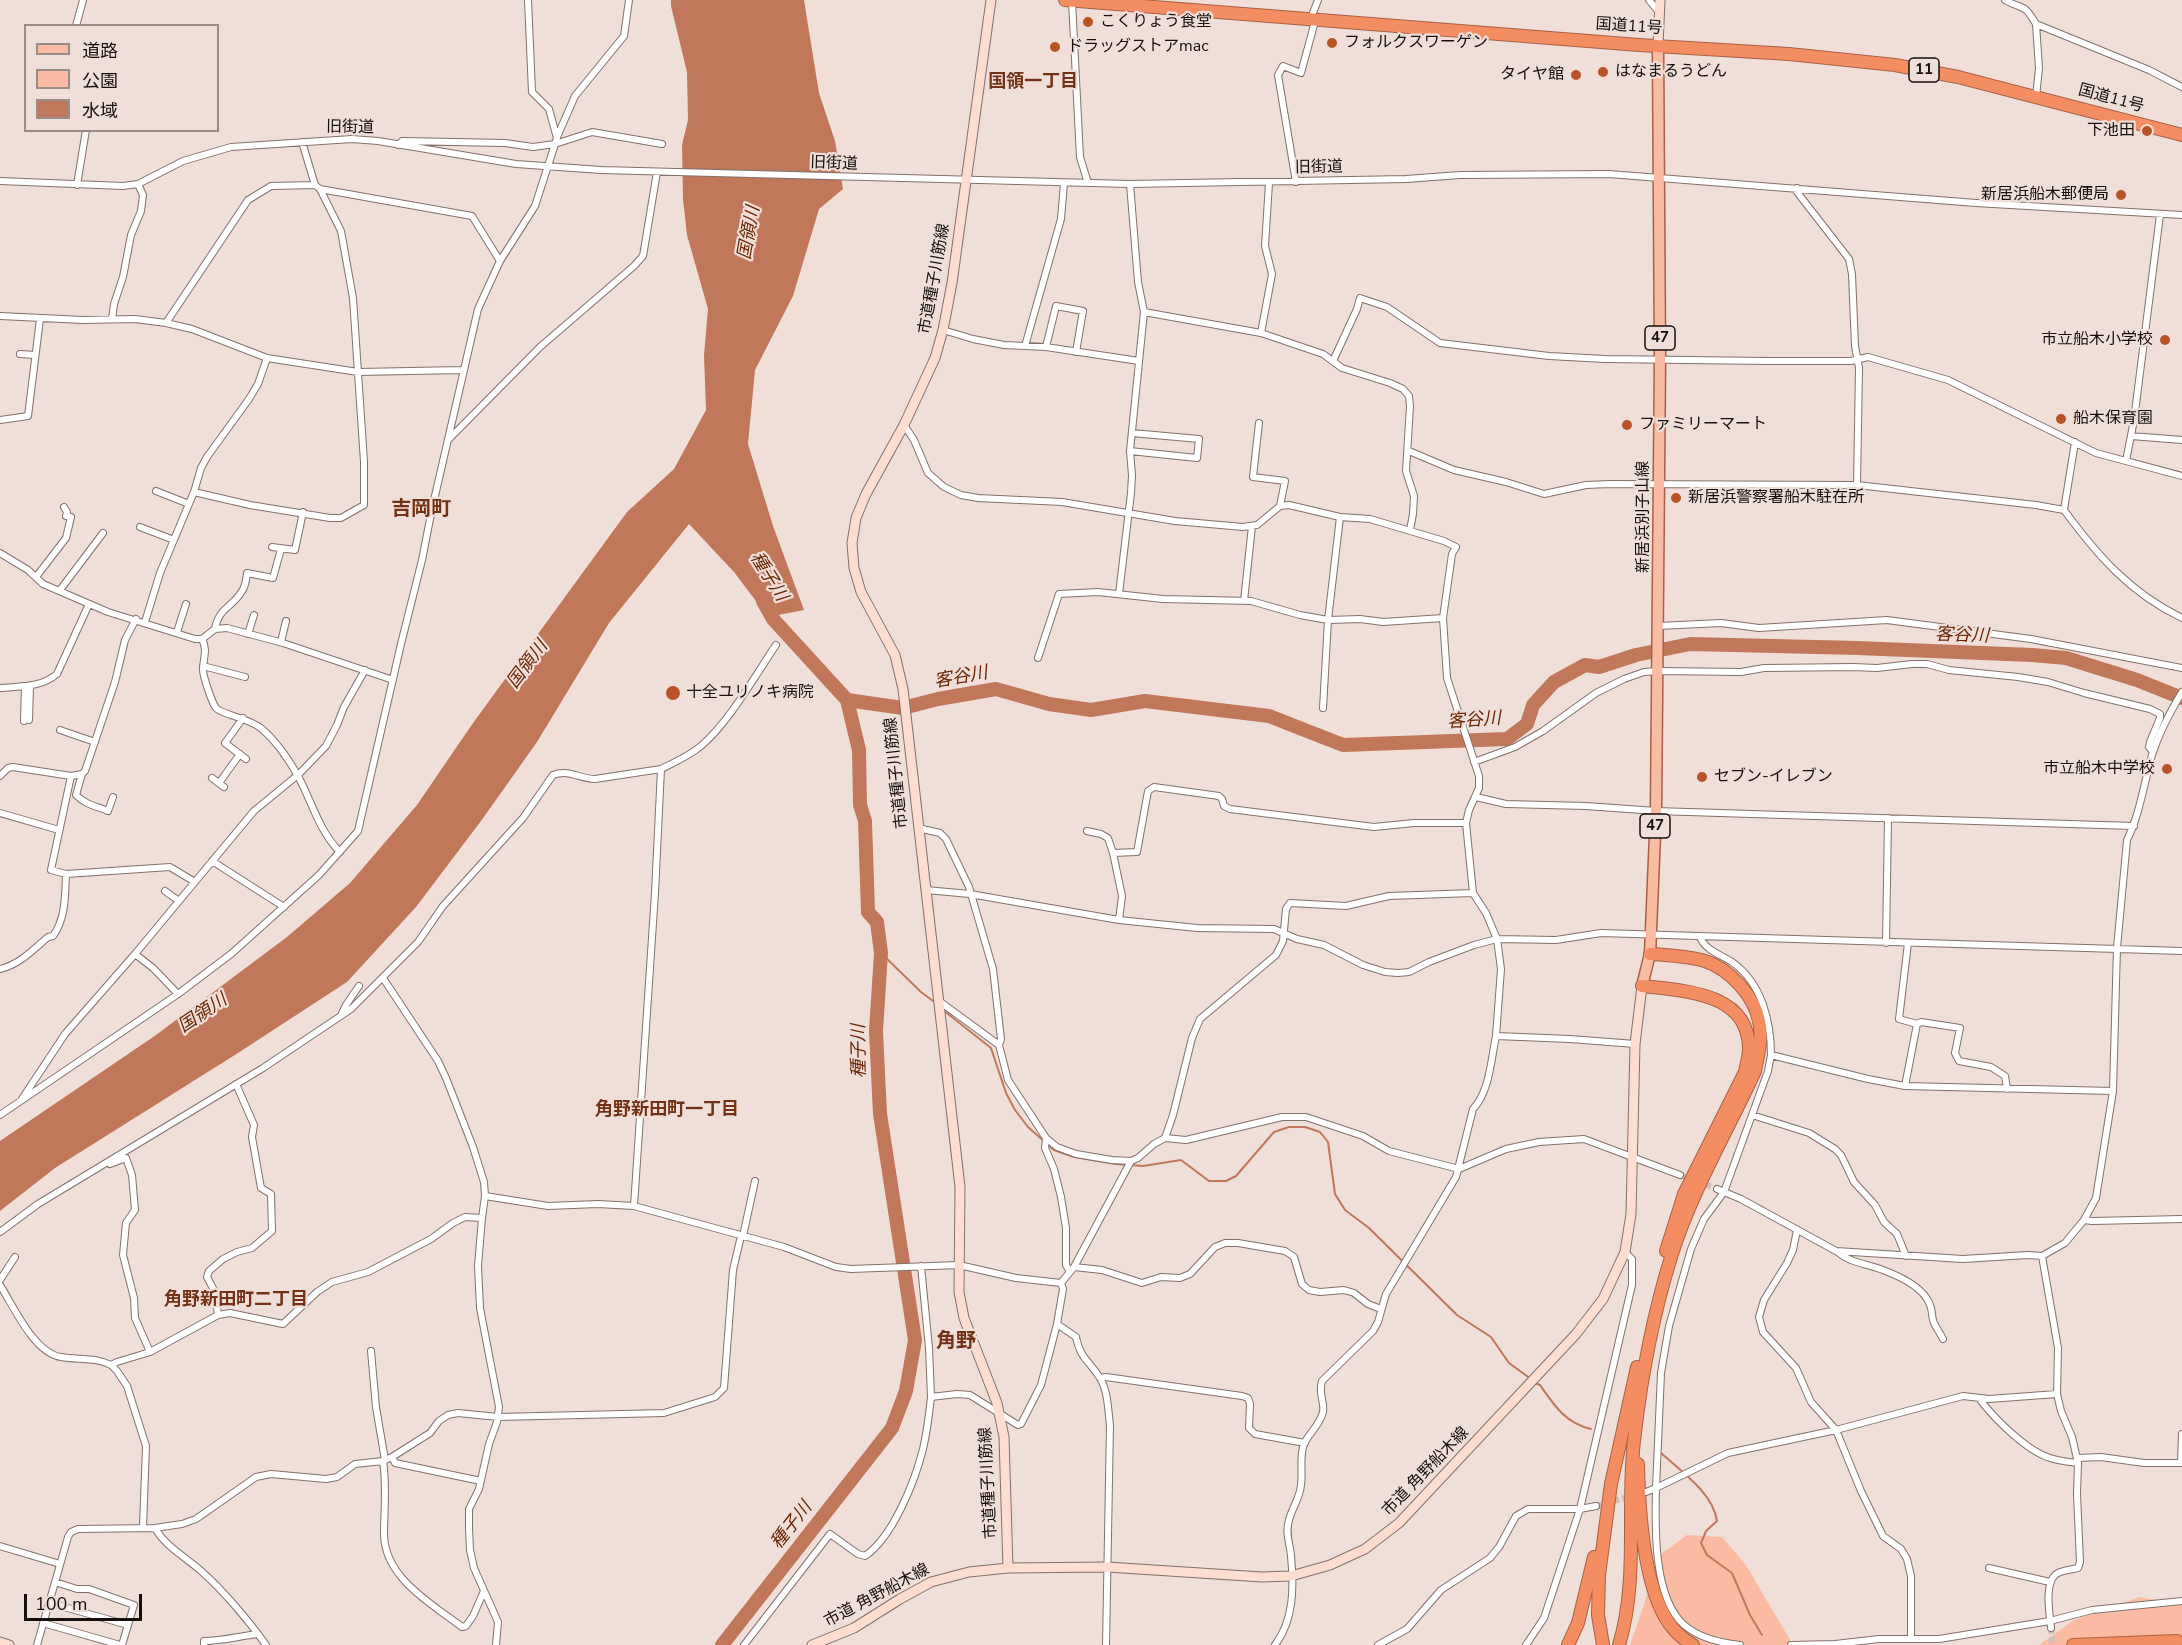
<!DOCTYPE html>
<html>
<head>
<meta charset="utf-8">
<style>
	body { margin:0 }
	#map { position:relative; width:2182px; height:1645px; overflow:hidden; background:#f0dfd9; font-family:"Nunito Sans","Noto Sans JP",sans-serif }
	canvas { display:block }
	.legend { position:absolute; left:24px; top:24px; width:195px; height:108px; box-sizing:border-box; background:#f0dfd9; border:2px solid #988c87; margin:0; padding:8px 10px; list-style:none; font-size:18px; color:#150f0d }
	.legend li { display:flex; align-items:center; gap:12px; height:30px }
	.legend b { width:30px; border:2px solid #988c87 }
	.scale { position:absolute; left:24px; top:1594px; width:118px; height:27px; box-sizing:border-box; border:3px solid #150f0d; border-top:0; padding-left:8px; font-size:18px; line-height:21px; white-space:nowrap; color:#150f0d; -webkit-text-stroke:4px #f0dfd9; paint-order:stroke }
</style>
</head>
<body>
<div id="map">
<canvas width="2182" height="1645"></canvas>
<ul class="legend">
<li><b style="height:8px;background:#f9bba1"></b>道路</li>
<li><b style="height:16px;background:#fabba2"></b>公園</li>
<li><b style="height:16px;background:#c17759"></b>水域</li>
</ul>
<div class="scale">100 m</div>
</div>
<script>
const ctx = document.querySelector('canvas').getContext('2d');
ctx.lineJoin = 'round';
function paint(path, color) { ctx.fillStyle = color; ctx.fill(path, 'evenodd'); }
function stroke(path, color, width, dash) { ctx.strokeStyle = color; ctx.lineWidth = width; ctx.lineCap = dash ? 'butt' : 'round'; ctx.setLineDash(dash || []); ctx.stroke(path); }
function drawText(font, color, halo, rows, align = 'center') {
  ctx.font = font + ' "Nunito Sans","Noto Sans JP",sans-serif'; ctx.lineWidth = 4.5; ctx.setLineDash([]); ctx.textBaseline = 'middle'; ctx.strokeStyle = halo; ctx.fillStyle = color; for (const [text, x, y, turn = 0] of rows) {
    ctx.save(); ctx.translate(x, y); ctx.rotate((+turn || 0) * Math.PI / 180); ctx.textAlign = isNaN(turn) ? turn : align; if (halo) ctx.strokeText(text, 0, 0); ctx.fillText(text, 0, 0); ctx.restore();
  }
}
paint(new Path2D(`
	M1687 1535 1722 1537 1746 1565 1793 1645H1630L1644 1605 1657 1557Z
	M2140 1597 2182 1605V1645H2039L2074 1620Z`), '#fabba2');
paint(new Path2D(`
	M671 0H804L819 93 835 141 843 189 819 209 793 296 755 370 748 444 773 526 804 610 768 617 734 572 689 524 609 623 537 742 481 821 416 907 347 982 238 1053 55 1168 0 1211V1141L156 1035 287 937 350 883 417 805 473 723 627 512 674 469 706 410 704 355 708 309 687 235 683 199 682 145 688 120 687 72 671 6Z`), '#c17759');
stroke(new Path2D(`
	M881 953 921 992 937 1004
	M943 1010 991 1048 1006 1093 1015 1110 1028 1127 1054 1150 1074 1157 1116 1164 1143 1166 1181 1160 1209 1181H1226L1236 1176 1274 1132 1289 1127H1305L1320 1132 1328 1142 1335 1194 1345 1210 1369 1228 1457 1315 1491 1337 1509 1363 1531 1379
	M1535 1383 1540 1385C1554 1405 1565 1423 1591 1429
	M1661 1453C1681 1471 1713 1493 1717 1521L1706 1531 1701 1543 1707 1555 1732 1573 1750 1615 1762 1635`), '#c17759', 2);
stroke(new Path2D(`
	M847 700 903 708 938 699 996 689 1049 704 1091 710 1145 701 1269 716 1343 745 1507 739 1527 724 1533 705 1554 682 1585 665 1599 667 1636 655 1690 644 1857 648 2032 655 2066 658 2137 680 2182 698
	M722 1645 892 1428 906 1391 915 1340 880 1114 876 1031 881 953 877 922 868 912 865 821 860 805 859 750 847 700 773 619 763 601`), '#c17759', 14);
stroke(new Path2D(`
	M1680 1175 1717 1189
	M1596 1506 1631 1496
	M2051 1628 2053 1645`), '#cfc0ba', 6, [6, 3]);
const street = new Path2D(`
	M1649 0 1659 12
	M2005 0C2025 11 2023 2 2036 24
	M1072 1 1080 157 1088 183
	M76 26 83 0
	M2036 97 2039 68 2036 24 2149 70 2182 87
	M557 137 575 96 624 36 629 0
	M398 145 402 141 505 143 533 147 555 144 592 132 662 144
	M0 181 123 186 138 184 183 161 231 147 352 139 378 141 516 164 601 170 1130 184 1406 179 1460 175 1609 174 1976 203 2182 215
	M1296 182 1278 75 1283 66 1301 73 1314 25 1311 18 1318 0
	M77 185 86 130
	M1797 188V192L1849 259 1852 274 1855 346 1859 368 1857 485
	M320 189 472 216 500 261
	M1144 312 1261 333 1323 354 1342 368 1390 383 1403 389 1409 396 1410 406 1406 471 1414 496 1413 514 1410 530
	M0 316 83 320 135 319 166 323 192 329 267 358 358 372 463 370
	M112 319 114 304 123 277 131 235 141 211 143 195 138 184
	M166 323 248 200 271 186 315 185
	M943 330 973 339 1004 345 1046 347 1139 361
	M1261 333 1272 274 1265 246 1269 183
	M1025 346 1061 219 1064 183
	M1046 347 1056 306 1083 311 1076 352
	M20 354 35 355
	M1333 361 1357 309 1360 298 1387 307 1440 343 1549 356 1605 359 1768 361H1851L1868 357 1948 380 2096 453 2182 476
	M0 420 28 416 40 319
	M1259 423 1253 477 1285 481 1280 506
	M904 425 914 440 928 473 944 487 961 495 978 498 1062 502 1175 521 1243 527 1257 525 1280 506 1289 505 1340 517 1370 519 1444 541 1456 547 1452 554 1443 618 1447 678 1479 776V788L1469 810 1466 823 1473 893 1486 913 1497 939 1501 969 1496 1036
	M2131 436 2182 440
	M449 439 540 347 634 266 643 256 657 172
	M2075 442 2064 510C2097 555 2130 593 2182 618
	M1130 451 1197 458 1199 439 1132 433
	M1409 451 1454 470 1506 482 1544 494 1586 485 1610 484 1857 485 2036 505 2064 510
	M2126 461 2134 420 2160 215
	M156 491 189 504
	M194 492 250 505 330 518H341L364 505V462L353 298 341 231 320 189 315 185 302 142
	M140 527 174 540
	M272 547 295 550 303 512
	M0 553 28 570 43 584 108 612 195 639H202L215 629 227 628 283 643 393 680
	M36 577 66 538 71 517 66 516 67 512 64 507
	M60 590 103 533
	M1119 594 1131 493 1132 475 1130 451 1144 312 1138 282 1130 184
	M1244 601 1252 526
	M145 622 160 573 194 492 201 468 207 457 249 399 258 384 267 358
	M1658 626 1721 623 1759 628 1887 620 2031 639 2182 668
	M215 629C219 607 233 607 242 591 246 586 246 579 247 573L273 578 281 549
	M177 632 186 604
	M248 634 254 615
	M202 639C208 650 203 658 203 670 203 676 212 703 216 708 222 715 250 718 262 729 276 741 289 760 298 776 312 802 319 831 340 852
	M281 642 286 621
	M1038 658 1059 594 1098 592 1163 599 1251 601 1300 615 1328 620 1360 619 1383 622 1443 618
	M203 666 245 677
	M0 688C21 686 40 688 57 674L89 604
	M1323 708 1328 620 1340 517
	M243 718 225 743 246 759
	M29 720 30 686
	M24 721 25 686
	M60 730 95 742
	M1474 762 1515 747 1543 731 1596 693 1624 679 1644 672 1658 671 1741 672 1764 668 1853 667 1877 668 1912 664H1927L1949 670 2018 677 2048 682 2084 693 2150 709 2160 714V718L2150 742 2149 747 2153 752
	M82 774 76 795C86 805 96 806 108 811L113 797
	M0 776 8 768 13 767 71 776 51 870 66 874 170 867 195 882
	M71 776 82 774 85 771 115 682 125 640 136 619
	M212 778 224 787
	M219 783 240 754
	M1476 797 1506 804 1586 806 1656 811 2134 826
	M0 813 59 830
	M918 828 940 833 946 839 969 887 993 969 1001 1039 999 1045
	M1087 831 1101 834 1108 838 1113 853 1122 896 1119 920
	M1113 853 1137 852 1148 791 1154 787 1219 796 1222 799 1224 806 1230 809 1374 827 1414 823H1466
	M212 861 284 907
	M926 890 970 894 1119 920 1197 928 1274 929 1297 939 1324 945 1363 965 1385 972 1398 973 1409 972 1429 962 1474 945 1497 939 1556 940 1601 933 2182 951
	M165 891 179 901 254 811 299 774 326 746 337 725 344 707 365 670
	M1700 937C1705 950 1721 955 1732 962 1762 983 1771 1022 1771 1055L1868 1079 1905 1086 2113 1091
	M1886 943 1888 818
	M0 969C19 965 34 949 48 937L53 936C66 918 65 895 66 874
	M178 994 153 968 135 954 179 901
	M939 1001 999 1045 1008 1080 1046 1138 1057 1147 1076 1154 1112 1160 1131 1161
	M342 1013 346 1005 359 986
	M1917 1024 1921 1022 1960 1028 1955 1053 1959 1061 1991 1067 2005 1076 2007 1089
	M1771 1055 1768 1071 1724 1192 1704 1219 1691 1249 1669 1326 1661 1373 1656 1488 1728 1453 1836 1430 1963 1396 1989 1399 2057 1394
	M1905 1086 1917 1024 1899 1019 1908 943
	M22 1099 65 1034 135 954
	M0 1115 178 994 231 954 319 875 358 831 401 644 422 560 432 509 478 309 500 261 535 206 557 138 549 109 532 92 528 0
	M1752 1115 1809 1133 1835 1149 1841 1155 1854 1182 1875 1205 1884 1222 1897 1234 1906 1256
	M1046 1138 1045 1148 1054 1169 1061 1197 1066 1228V1265L1070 1272
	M1165 1138 1173 1115 1192 1038 1200 1019 1276 955 1283 941 1286 909 1290 903 1346 906 1389 896 1473 893
	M110 1164 126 1158 132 1175 135 1210 126 1223 123 1255 134 1298 135 1318 150 1352
	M1717 1189 1741 1199 1836 1251 1963 1259 2028 1255 2042 1256 2065 1243 2084 1220 2096 1198 2113 1091 2117 948 2127 840C2140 814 2144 783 2152 755 2159 733 2170 712 2182 692
	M485 1196 548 1206 598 1204 634 1206 784 1247 836 1267 851 1269 959 1265 1016 1278 1061 1283 1074 1267 1131 1161 1138 1158 1154 1144 1165 1138 1186 1140 1282 1117H1306L1363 1136 1389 1151 1459 1169 1506 1149 1539 1142 1584 1139 1680 1175
	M634 1206 655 893 661 769C675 762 689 756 701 746 729 722 755 676 776 645
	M482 1218 478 1266 480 1308 499 1407 497 1422 489 1444 479 1489 469 1509V1528L470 1550 474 1568 498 1622 496 1645
	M2084 1220 2092 1221 2182 1219
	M1797 1230 1793 1250 1787 1263 1764 1300 1759 1317 1763 1332 1796 1368 1811 1402 1836 1430 1861 1491 1883 1536 1901 1549 1907 1559 1911 1576V1639
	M0 1232 38 1204 263 1068 351 1009 418 942 443 906 523 818 553 775C569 769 580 779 595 779L661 769
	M743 1236 755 1181
	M1836 1251C1852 1264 1865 1263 1883 1270 1899 1276 1924 1287 1930 1305 1933 1311 1931 1317 1934 1323 1937 1329 1940 1333 1943 1339
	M2042 1256 2058 1348 2057 1394 2061 1411 2072 1437 2078 1463 2077 1494 2080 1562 2078 1568C2071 1570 2060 1570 2055 1575 2044 1586 2050 1615 2051 1628
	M921 1266 929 1348 931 1397 957 1394 970 1395 1018 1425 1021 1424 1041 1385 1057 1324
	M1074 1267 1102 1270 1142 1283 1161 1277 1180 1278 1190 1274 1215 1247 1225 1243H1238L1285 1251 1294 1257 1302 1284 1309 1290 1320 1292 1344 1290 1354 1293 1368 1304 1381 1309
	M0 1280 15 1257
	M1061 1283 1063 1289 1057 1324 1076 1337C1081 1360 1089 1360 1100 1378 1108 1391 1108 1410 1110 1425L1106 1645
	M0 1285C14 1307 34 1353 61 1357 78 1360 96 1357 111 1365L117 1362 150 1352 218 1315 230 1313 283 1324 317 1292 332 1282 368 1272 431 1239 453 1223 465 1217 482 1218 485 1196 484 1182 473 1147 446 1078 438 1061 383 978
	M218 1315 215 1292 207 1277 209 1271 223 1259 237 1252 252 1248 272 1231 271 1194 261 1188 252 1137 254 1125 236 1084
	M371 1351 376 1407 385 1460
	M111 1365 117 1371 127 1386 146 1446 143 1527
	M1100 1378 1106 1377 1242 1396 1248 1398 1250 1404 1249 1428 1255 1434 1305 1443
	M1981 1399V1401C1996 1420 2027 1451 2050 1458 2059 1461 2069 1462 2078 1463
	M392 1457 395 1463 481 1481
	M2078 1458 2101 1457 2144 1463H2182
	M383 1461C387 1485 384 1511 384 1535 385 1578 432 1604 462 1627L466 1626 473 1616 484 1591
	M2181 1463 2182 1434
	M1646 1492 1656 1488C1655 1527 1653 1597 1684 1625 1699 1638 1721 1643 1740 1645
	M155 1528 182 1524 196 1519 256 1477 271 1474 326 1479 337 1477 355 1464 383 1461 392 1457 430 1433 439 1421 448 1415 458 1413 498 1417 664 1413 715 1397 724 1388 733 1270 741 1236
	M0 1546 60 1564
	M1989 1568 2050 1582
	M55 1582 77 1589H89L134 1605 128 1625
	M50 1603 128 1625 122 1645
	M43 1623 120 1645
	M37 1645 68 1537 71 1532 78 1529 155 1528C165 1546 185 1557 200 1570 222 1589 249 1621 266 1645
	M204 1645V1641C223 1641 239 1636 258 1634
	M744 1645 830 1534 858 1554 865 1556C893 1537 915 1481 923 1449 927 1432 929 1415 931 1397
	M1275 1645C1294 1620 1294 1587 1291 1556 1290 1544 1285 1533 1289 1520 1292 1508 1300 1498 1301 1485 1303 1472 1299 1457 1304 1444 1309 1433 1320 1425 1323 1412 1325 1402 1318 1395 1322 1381L1373 1331 1378 1322 1386 1294 1456 1177 1473 1109C1490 1091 1491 1059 1496 1036L1570 1039 1635 1044
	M1378 1645 1407 1629 1441 1590 1490 1558 1499 1547 1516 1516 1528 1509H1580L1596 1506
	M1526 1645 1544 1618 1580 1509 1632 1285V1259L1625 1252
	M1791 1645 1835 1644 1879 1639H1939L2050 1621 2092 1610 2182 1601`);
const secondary = new Path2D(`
	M991 0 952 283 943 330 935 358 904 425 866 494 856 518 852 543 854 568 861 592 895 655 903 689 960 1187 959 1292 964 1318 997 1403 1004 1437 1008 1568
	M1658 46 1660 0
	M0 1642 9 1645
	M812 1645 854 1628 900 1599 931 1582 969 1572 1008 1568 1107 1567 1262 1577 1291 1576 1330 1565 1365 1549 1399 1523 1576 1334 1603 1299 1625 1252 1631 1214 1635 1044 1642 986`);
const primary = new Path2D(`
	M1642 986 1650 954 1656 811 1660 359 1658 46`);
const highway = new Path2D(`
	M1065 0 1639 45 1789 54 1895 65 1958 77 2182 135
	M1642 986C1684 991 1749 992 1749 1049 1749 1057 1746 1065 1745 1072L1684 1194 1666 1251
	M1638 1464C1639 1509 1643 1592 1672 1627 1678 1635 1685 1640 1693 1645
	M1568 1645 1578 1623 1594 1557
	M1603 1645 1598 1615 1599 1575 1611 1484 1637 1367
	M1619 1645C1639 1579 1626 1509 1634 1441 1641 1379 1653 1314 1672 1254 1691 1193 1728 1130 1755 1071 1758 1055 1763 1038 1759 1021 1754 995 1729 969 1705 961 1687 956 1668 955 1650 954
	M2073 1645 2177 1641`);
stroke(street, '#80716b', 8);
stroke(secondary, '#80716b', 11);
stroke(primary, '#a76145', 13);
stroke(highway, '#a76145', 14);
stroke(street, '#fff', 6);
stroke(secondary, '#fcddd0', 9);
stroke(primary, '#f9bba1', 10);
stroke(highway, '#f58d63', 12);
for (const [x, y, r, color] of [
	[1088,22,6,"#b85325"],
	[1332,43,6,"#b85325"],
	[1055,47,6,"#b85325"],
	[1603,72,6,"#b85325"],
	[1576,75,6,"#b85325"],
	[2147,131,6,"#b85325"],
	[2121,195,6,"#b85325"],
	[2165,340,6,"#b85325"],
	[2061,419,6,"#b85325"],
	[1627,425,6,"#b85325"],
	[1676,498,6,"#b85325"],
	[673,693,8,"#b85325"],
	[2167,769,6,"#b85325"],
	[1702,777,6,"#b85325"]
]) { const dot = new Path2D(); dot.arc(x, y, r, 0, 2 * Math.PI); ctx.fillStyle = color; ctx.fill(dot); stroke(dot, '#f0dfd9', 2); }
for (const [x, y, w] of [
	[1924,70,30],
	[1660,338,30],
	[1655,826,30]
]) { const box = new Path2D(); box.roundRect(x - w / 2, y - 12, w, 24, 4.5); ctx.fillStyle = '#f0dfd9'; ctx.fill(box); stroke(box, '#150f0d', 1.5); }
drawText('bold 15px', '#150f0d', null, [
	["11",1924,70],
	["47",1660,338],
	["47",1655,826]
]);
drawText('16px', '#150f0d', '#f0dfd9', [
	["こくりょう食堂",1100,22],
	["フォルクスワーゲン",1344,43],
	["ドラッグストアmac",1067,47],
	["はなまるうどん",1615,72],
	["タイヤ館",1564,75,"right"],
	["下池田",2135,131,"right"],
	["新居浜船木郵便局",2109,195,"right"],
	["市立船木小学校",2153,340,"right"],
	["船木保育園",2073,419],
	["ファミリーマート",1639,425],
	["新居浜警察署船木駐在所",1688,498],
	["十全ユリノキ病院",686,693],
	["市立船木中学校",2155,769,"right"],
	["セブン-イレブン",1714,777]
], 'left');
drawText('16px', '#150f0d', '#f0dfd9', [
	["国道11号",1629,27,4],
	["国道11号",2111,99,15],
	["旧街道",350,128,1],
	["旧街道",834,164,2],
	["旧街道",1319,168,-1],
	["市道種子川筋線",935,279,-80],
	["新居浜別子山線",1644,517,-90],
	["市道種子川筋線",897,773,-96],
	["市道 角野船木線",1426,1472,-46],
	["市道種子川筋線",989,1483,-93],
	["市道 角野船木線",877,1596,-28]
]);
drawText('bold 18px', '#733216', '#f0dfd9', [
	["国領一丁目",1033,83],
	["角野新田町一丁目",667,1111],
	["角野新田町二丁目",236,1301]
]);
drawText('italic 18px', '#6a2502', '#f0dfd9', [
	["国領川",750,233,-80],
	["種子川",768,577,58],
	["客谷川",1962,636,2],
	["国領川",528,665,-53],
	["客谷川",961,678,-10],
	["客谷川",1474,721,-4],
	["国領川",203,1014,-34],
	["種子川",860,1051,-91],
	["種子川",792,1526,-52]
]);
drawText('bold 20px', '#733216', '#f0dfd9', [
	["吉岡町",421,510],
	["角野",956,1342]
]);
</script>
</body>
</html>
